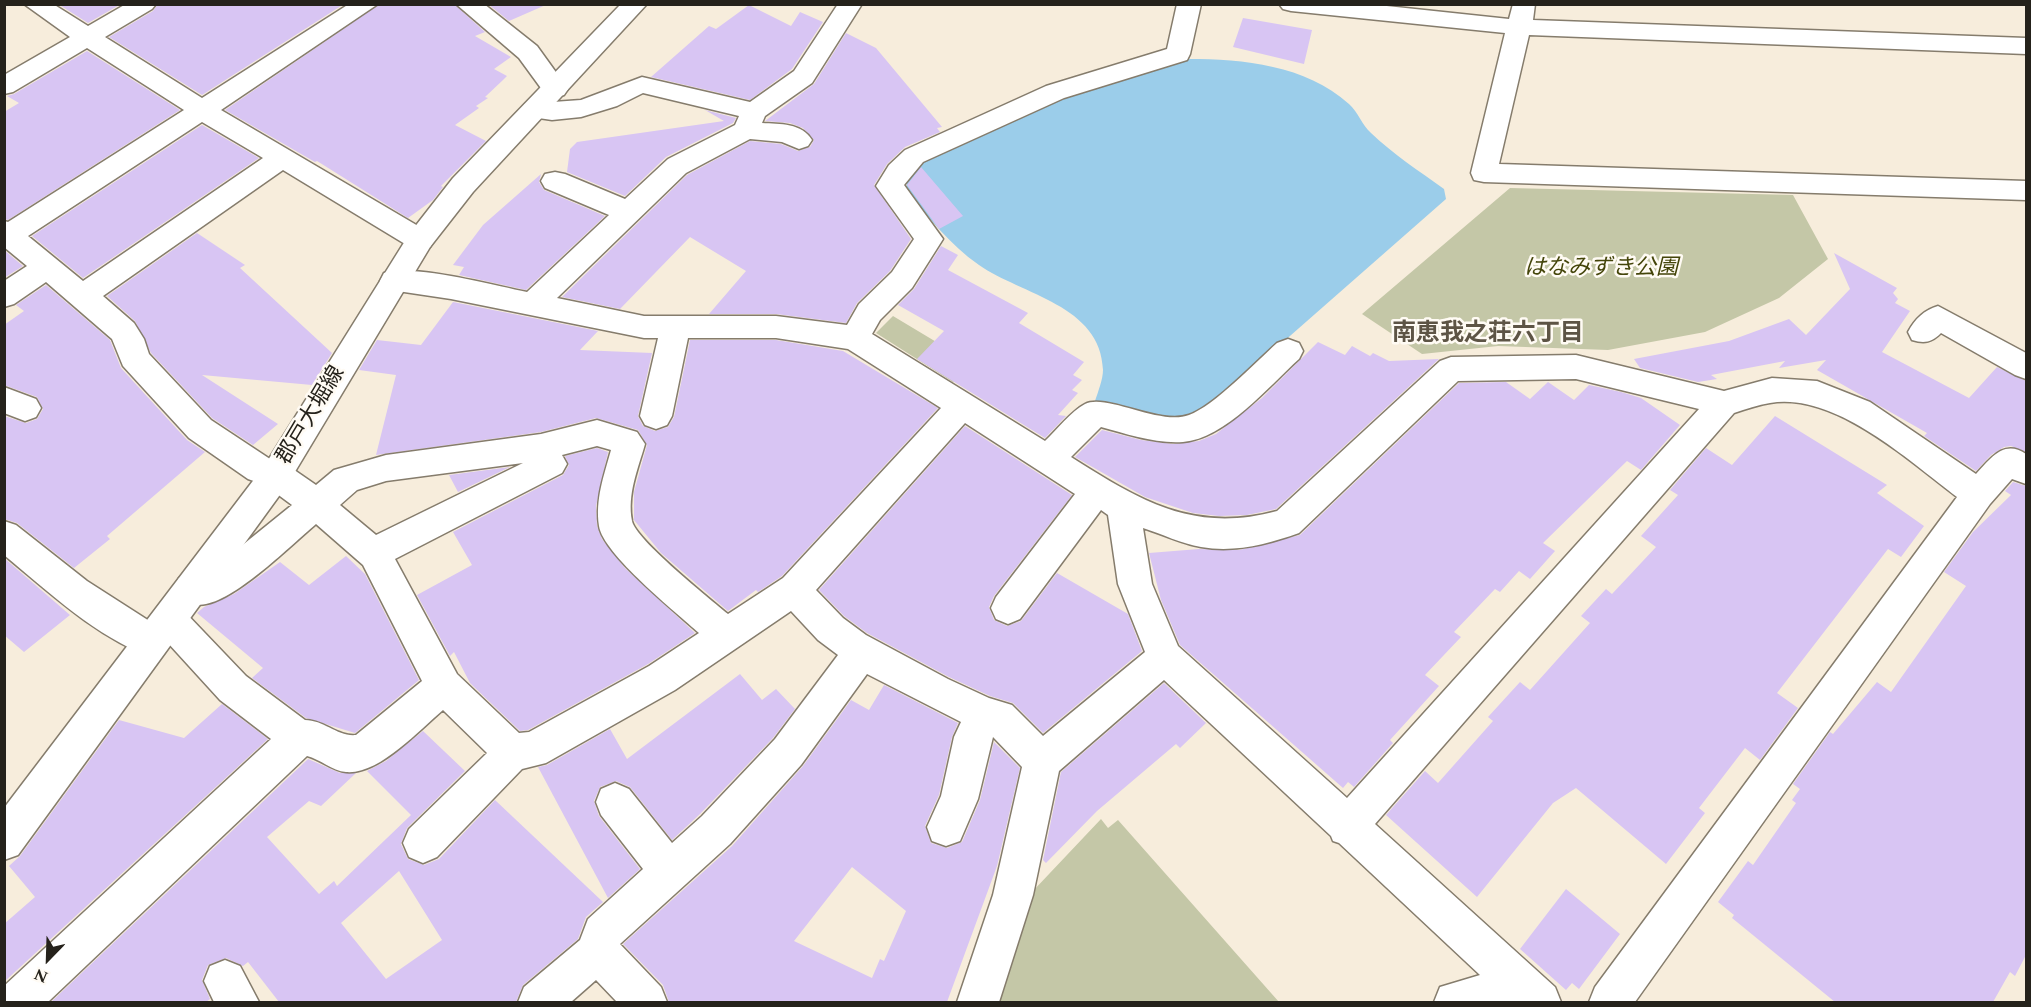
<!DOCTYPE html>
<html>
<head>
<meta charset="utf-8">
<style>
	body { margin:0 }
	#map { position:relative; width:2031px; height:1007px; overflow:hidden; background:#f7eddc; font-family:Spectral,serif }
	canvas { display:block }
	.frame { position:absolute; inset:0; border:6px solid #25221b; pointer-events:none }
	.north { position:absolute; left:18px; top:929px; width:60px; height:60px; -webkit-text-stroke:4px #fffbf4; paint-order:stroke; rotate:203deg; font-size:16px; font-weight:700; line-height:24px; text-align:center; color:#25221b }
	.north::after { content:''; display:block; margin:auto; width:21px; height:27px; background:#25221b; clip-path:polygon(50% 0,100% 100%,50% 72%,0 100%) }
</style>
</head>
<body>
<div id="map">
<canvas width="2031" height="1007"></canvas>
<div class="frame"></div>
<div class="north">N</div>
</div>
<script>
const ctx = document.querySelector('canvas').getContext('2d');
ctx.lineJoin = 'round';
function paint(path, color) { ctx.fillStyle = color; ctx.fill(path, 'evenodd'); }
function stroke(path, color, width, dash) { ctx.strokeStyle = color; ctx.lineWidth = width; ctx.lineCap = dash ? 'butt' : 'round'; ctx.setLineDash(dash || []); ctx.stroke(path); }
function drawText(font, color, halo, rows, align = 'center') {
  ctx.font = font + ' Spectral,"Noto Sans JP",serif'; ctx.lineWidth = 5; ctx.setLineDash([]); ctx.textBaseline = 'middle'; ctx.strokeStyle = halo; ctx.fillStyle = color; for (const [text, x, y, turn = 0] of rows) {
    ctx.save(); ctx.translate(x, y); ctx.rotate((+turn || 0) * Math.PI / 180); ctx.textAlign = isNaN(turn) ? turn : align; if (halo) ctx.strokeText(text, 0, 0); ctx.fillText(text, 0, 0); ctx.restore();
  }
}
paint(new Path2D(`
	M1510 188 1793 195 1828 259 1779 298 1705 332 1608 350 1498 346 1422 354 1362 314Z
	M893 316 973 364 953 382 876 333Z
	M1101 819 1108 828 1118 820 1279 1002H988L1006 944 1032 892Z`), '#c4c7a7');
paint(new Path2D(`
	M1188 59C1244 59 1305 65 1349 104 1358 112 1362 125 1371 133 1393 154 1419 171 1444 189L1446 199 1192 422H1160L1095 401C1098 392 1103 379 1103 370 1101 305 1022 295 979 265 949 244 929 218 906 189L908 176 922 161 1060 99Z`), '#9bcdea');
paint(new Path2D(`
	M58 4H121L88 23Z
	M158 4H344L202 95 109 37 153 11Z
	M380 4H454L485 32 475 36 511 57 494 69 507 76 503 80 485 97 488 98 476 106 479 108 455 125 486 141 441 186 443 187 433 200 408 218 317 161 315 162 225 110Z
	M488 4H548L509 21Z
	M749 5 791 26 800 12 823 22 792 69 750 100 651 77 709 26 716 29Z
	M1243 18 1312 30 1304 64 1233 47Z
	M846 33 876 48 942 127 937 128 940 132 905 147 887 164 874 185 911 239 890 271 857 303 846 323 776 314H709L746 271 690 237 620 309 562 297 687 175 750 141 781 144 798 151 810 147 814 140 803 128 790 123 765 121 814 84Z
	M87 51 180 110 8 220 4 219V112L19 103 7 96 14 94Z
	M705 110 736 118 733 123 666 157 625 196 567 172 570 149 577 142 724 121Z
	M202 125 259 158 83 278 32 236Z
	M921 167 963 216 939 229 907 185Z
	M541 174 539 182 544 190 605 216 526 290 459 275 464 267 453 265 483 225Z
	M197 233 245 265 240 268 332 353 312 385 202 375 278 424 253 445 212 418 151 353 135 321 107 296Z
	M941 246 958 255 948 270 1028 313 1019 323 1084 362 1073 375 1082 380 1072 390 1078 393 1058 415 1066 416 1045 438 917 359 944 331 898 305 914 289Z
	M4 250 23 266 4 278Z
	M1834 253 1897 288 1893 293 1898 299 1895 303 1910 311 1882 352 1969 398 1997 367 2026 381V452L2011 446 2004 447 1991 455 1976 471 1924 436 1927 433 1817 370 1826 360 1779 368 1785 361 1711 375 1717 379 1698 382 1640 368 1634 359 1729 341 1789 319 1806 335 1850 289Z
	M46 285 110 340 121 368 187 440 205 452 107 536 110 539 74 568 17 523 4 519V416L26 423 37 419 43 409 37 397 4 385V325L24 311 16 305Z
	M453 302 598 331 580 350 652 353 638 416 643 426 655 431 668 427 674 417 690 340H776L843 351 938 408 782 576 758 592 756 590 728 611 661 553 634 520V492L647 445 638 430 596 418 541 432 376 455 396 375 359 370 377 340 421 345Z
	M1318 342 1345 355 1352 346 1370 356 1373 353 1389 361 1439 359 1276 509 1247 515 1219 516 1193 513 1145 497 1075 457 1102 430 1141 440 1173 444 1199 441 1216 434 1262 398Z
	M1506 382 1530 399 1548 382 1574 400 1589 385 1621 392 1641 398 1680 425 1641 470 1627 461 1543 543 1555 551 1530 579 1519 571 1500 592 1495 589 1454 632 1461 637 1425 675 1439 686 1390 740 1393 743 1354 787 1348 782 1343 788 1180 645 1161 600 1149 553 1199 549 1239 550 1300 535 1459 383Z
	M1775 416 1887 485 1877 493 1924 526 1901 557 1888 549 1777 693 1798 708 1760 760 1745 748 1699 808 1705 813 1666 864 1576 788 1553 803 1477 897 1386 815 1425 771 1438 783 1493 721 1488 717 1520 682 1530 690 1590 623 1581 616 1606 589 1612 594 1656 547 1641 536 1678 495 1670 490 1706 448 1732 465Z
	M965 426 1072 495 994 596 989 607 994 620 1007 626 1021 621 1057 573 1128 614 1142 651 1043 733 1013 703 990 696 949 677 867 633 844 616 819 590Z
	M597 448 608 452 596 506 597 526 602 539 625 568 695 633 648 664 528 730 520 731 470 683 454 652 450 656 417 595 472 565 453 532 563 475 569 465 565 456Z
	M510 467 458 492 449 475Z
	M2013 482 2026 486V955L2015 976 2010 972 1993 1002H1835L1732 918 1734 915 1718 902 1748 861 1753 865 1796 803 1792 800 1800 789 1793 784 1830 732 1833 734 1877 682 1891 692 1966 586 1944 572 1973 532 2011 495 2005 491Z
	M346 556 365 574 419 680 355 733 306 718 252 678 263 668 197 613 204 607 234 594 280 562 309 585Z
	M4 558 70 615 24 652 4 635Z
	M740 674 762 700 776 689 795 709 773 738 700 814 672 840 630 787 616 781 600 787 594 801 599 816 640 869 608 898 538 767 547 765 610 729 627 759Z
	M1164 683 1206 723 1180 748 1176 744 1097 811 1046 863 1043 860 1061 772Z
	M884 685 958 723 952 737 939 795 925 826 931 843 947 848 962 842 980 800 994 742 1020 768 997 866 947 1002H669L663 985 623 944 732 846 803 766 851 700 869 710ZM852 867 906 911 884 961 880 959 872 978 794 941Z
	M222 704 268 739 4 982V924L35 897 9 866 20 856 119 720 184 738Z
	M423 731 465 771 407 828 401 844 408 859 424 865 439 859 495 800 603 902 586 917 578 939 523 985 516 1002H279L248 962 243 966 226 958 208 965 202 980 210 999 206 1002H51L308 759 340 773H356L321 806 309 801 267 837 319 894 334 881 337 886 411 815 367 771 386 761ZM399 871 442 940 386 979 341 923Z
	M1566 889 1620 934 1579 989 1572 983 1566 990 1520 949Z`), '#d8c5f3');
const minor = new Path2D(`
	M24 4H53L88 26 126 4H156L152 9 105 37 202 98 349 4H378L221 110 430 233 434 240 430 247 420 250 410 247 283 170 103 296 134 323 144 339 149 354 211 420 270 459 287 465 316 485 334 470 386 455 541 434 597 420 637 432 645 444C638 469 627 494 632 521 636 540 710 599 728 614L783 578 941 408 848 349 776 338H688L672 416 667 425 656 429 645 425 640 416 658 338H644L451 299 384 289 380 281 384 273C415 264 492 285 527 292L609 215 545 188 541 181 545 174 555 172 565 174 625 199 668 159 735 125 739 116 643 93 617 106 581 117 552 120 525 116 521 110 525 104 581 100 642 77 750 102 794 71 838 4H862L812 83 765 116 762 123C780 124 802 123 812 140L808 146 799 149 782 142 750 139 686 173 557 298 644 316H776L847 325 859 304 892 272 914 239 876 186 889 165 905 150 1046 86 1167 49 1177 4H1201L1190 54 1187 60 1064 98 923 162 904 185 943 239 912 288 880 320 872 334 1045 441C1057 430 1071 411 1085 404 1106 393 1160 426 1189 415 1214 406 1256 362 1277 343L1288 339 1299 343 1303 351 1299 359C1269 386 1225 439 1183 442 1156 444 1127 434 1101 427L1071 457C1139 500 1193 534 1277 511L1440 361 1451 357 1576 355 1724 391 1772 378 1817 381 1870 402 1976 474C1991 458 2004 439 2026 454V484L2012 479 1990 504 1635 1002H1589L1595 987 1957 497C1909 461 1835 392 1770 403 1758 405 1746 409 1734 413L1375 824 1555 987 1561 1002H1434L1440 987 1480 975 1339 843 1333 841 1331 836 1164 680 1059 771 1033 895 999 1002H957L993 895 1022 767 993 737 978 799 960 841 946 846 932 841 927 827 941 796 954 737 961 722 867 674 801 765 730 844 620 944 661 987 667 1002H617L596 980 571 1002H518L524 987 580 940 588 919 643 869 601 815 596 802 601 789 615 783 629 789 672 843 702 816 775 739 838 655 818 640 791 611 675 690 546 763 522 769 437 857 423 863 409 857 403 843 409 829 487 753 443 710C419 730 379 775 346 772 332 771 320 759 307 756L48 1002H4V986L271 739 220 700 168 643 164 652 151 657C96 637 49 592 4 555V521L16 525 87 581 154 624 151 619 157 608 169 603 181 608 246 676 305 720C324 720 338 737 356 735L422 681 363 565 316 524C290 546 238 598 206 604 197 606 188 603 179 600L174 589 179 578 201 574 224 560 292 505 265 485 248 479 189 438 123 366 112 339 46 282 14 304 4 307V281L27 266 4 247V221L8 222 184 110 87 48 13 92 4 94V75L70 37ZM202 122 263 158 83 281 28 236ZM1576 379 1699 409 1347 798 1178 646 1152 584 1143 528C1162 534 1182 544 1201 547 1235 553 1268 544 1299 533L1458 381ZM965 423 1075 494 996 597 991 608 996 619 1008 624 1020 619 1101 510 1108 515 1118 584 1145 652 1043 736 1012 705 989 698 948 679 866 635 843 618 816 590ZM597 446 611 450C604 476 595 499 599 526 603 554 677 613 699 633L649 666 529 732 519 733 457 674 395 559 562 473 567 464 562 455ZM523 463 376 535 340 505 357 490 386 481Z
	M456 4H484L537 46 568 89 564 95 555 97 546 95 519 58Z
	M1279 4H1368L1509 19 1513 4H1535L1533 20 2026 38V54L1529 35 1499 164 2026 181V200L1484 182 1474 180 1471 173 1505 33 1291 11 1283 9Z
	M1938 306 2026 353V379L2015 375 1941 333C1932 342 1925 344 1912 340L1908 332C1915 319 1924 310 1938 306Z
	M4 387 36 399 41 408 36 417 25 421 4 413Z
	M225 960 240 966 259 1002H214L204 981 210 966Z`);
const major = new Path2D(`
	M621 4H647L473 192 430 247 287 485 18 855 4 860V808L265 465 410 233 453 178Z`);
stroke(minor, '#857c6c', 3);
stroke(major, '#857c6c', 3);
paint(minor, '#fff');
paint(major, '#fff');
drawText('italic 22px', '#44450a', '#fffbf4', [
	["はなみずき公園",1601,270]
]);
drawText('22px', '#25221b', '#fffbf4', [
	["郡戸大堀線",312,416,-59]
]);
drawText('bold 24px', '#5d5445', '#fffbf4', [
	["南恵我之荘六丁目",1488,335]
]);
</script>
</body>
</html>
